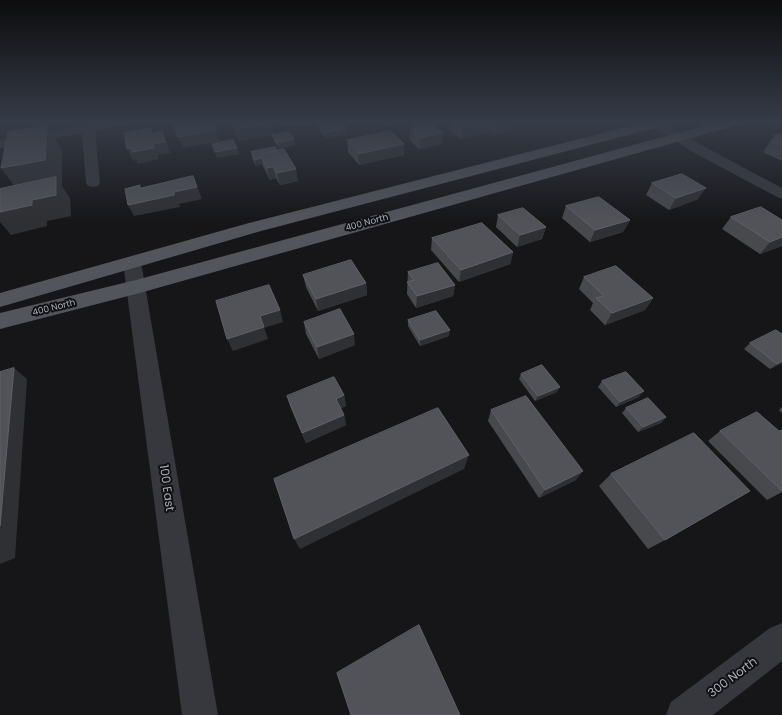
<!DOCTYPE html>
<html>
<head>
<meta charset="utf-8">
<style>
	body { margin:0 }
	canvas { display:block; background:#161618 }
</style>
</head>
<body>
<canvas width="782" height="715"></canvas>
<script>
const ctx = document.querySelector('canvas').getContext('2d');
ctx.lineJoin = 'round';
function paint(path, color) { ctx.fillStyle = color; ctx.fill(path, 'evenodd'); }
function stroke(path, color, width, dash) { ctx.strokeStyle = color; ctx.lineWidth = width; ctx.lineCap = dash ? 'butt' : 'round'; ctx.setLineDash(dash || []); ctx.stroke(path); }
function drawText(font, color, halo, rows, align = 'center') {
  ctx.font = font + ' Poppins,sans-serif'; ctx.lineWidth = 4; ctx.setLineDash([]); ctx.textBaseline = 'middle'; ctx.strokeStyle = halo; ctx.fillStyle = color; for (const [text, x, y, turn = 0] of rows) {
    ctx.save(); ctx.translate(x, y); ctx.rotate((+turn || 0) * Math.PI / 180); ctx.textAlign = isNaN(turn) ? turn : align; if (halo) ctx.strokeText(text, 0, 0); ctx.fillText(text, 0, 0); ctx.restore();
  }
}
paint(new Path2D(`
	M100 122H129L127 125 95 131 100 183 98 186 93 187 88 186 86 183 82 133 0 148V140Z
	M648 122H663L701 145 782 188V199L777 197 691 151Z
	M132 256 138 258 141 262 218 715H182L123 262 126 258Z
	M782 623V661L713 715H666L671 702 770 628Z`), '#37383d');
paint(new Path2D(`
	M646 122H668L666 125 261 231 0 307V293L249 223Z
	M718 122H739L737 125 136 294 0 329V313L136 280Z`), '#53555c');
paint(new Path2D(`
	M232 122H272L274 134 240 141 233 128Z
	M286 122H312L289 127Z
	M450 122H517L515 129 495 134 491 131 461 139 449 129Z
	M318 124 346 128 347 134 326 138 319 130Z
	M410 128 442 144 419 149 409 139Z
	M782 134V161L763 152 774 136Z
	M272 135 294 139 295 145 279 148 274 141Z
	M347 140 404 155 359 165 348 152Z
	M275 147 298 181 280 185 276 178 270 180 262 164 256 166 252 158 251 152Z
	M652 183 698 199 669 210 646 195Z
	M566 206 630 220 623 232 590 242 562 218Z
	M498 215 546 227 542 239 517 247 496 227Z
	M731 217 782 220V246L760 254 722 229Z
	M432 238 513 252 510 264 459 282 431 250Z
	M408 272 455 285 453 296 416 308 407 294Z
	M303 275 366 283 367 295 318 311 306 287Z
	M584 277 653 298 645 310 605 325 590 310 593 303 579 289Z
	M408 320 449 336 420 346 408 326Z
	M304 322 355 345 319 359 306 334Z
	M750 343 782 363 770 369 744 349Z
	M521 374 557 392 535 401 519 379Z
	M602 381 639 397 616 407 598 387Z
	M344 395 346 406 341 408 344 415 346 425 306 443 290 406 287 396Z
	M782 407V413L779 410Z
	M626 408 666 417 661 423 638 432 622 413Z
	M491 410 576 480 539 498 488 421Z
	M782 430V492L767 500 708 441 720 431H779Z
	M611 474 665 540 648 549 599 486Z`), '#47494d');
paint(new Path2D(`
	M288 122H312L289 127Z
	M383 122H391L383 124Z
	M486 122H493L491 131 461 139 463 128Z
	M499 122H517L515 129 495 134 497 123Z
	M272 123 274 134 240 141 237 129Z
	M47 125 62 150V186L70 198 71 216 47 221V226L11 235 0 222V212L21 195 1 168Z
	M150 128 155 139 162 131 167 142 170 153 158 155 159 159 138 164 136 160 133 161 127 149 151 133Z
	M346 128 347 134 326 138 325 133Z
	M216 130 220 141 183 148 178 137Z
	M443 133 442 144 419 149 420 138Z
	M294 139 295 145 279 148 277 143Z
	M404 144V155L359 165 358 154Z
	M237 148 239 154 217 158 215 152Z
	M261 158 262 164 256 166 255 160Z
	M273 167 276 178 270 180 267 168Z
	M296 169 298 181 280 185 277 173Z
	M193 176 202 199 179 204 180 207 134 216 128 205 174 192Z
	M706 188 698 199 669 210 676 198Z
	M630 220 623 232 590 242 595 230Z
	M546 227 542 239 517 247 520 235Z
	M782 237V246L760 254 770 242Z
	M513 252 510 264 459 282 461 270Z
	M366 283 367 295 318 311 316 299Z
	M455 285 453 296 416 308 417 296Z
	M653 298 645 310 605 325 612 313Z
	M280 310 283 322 264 328 260 316Z
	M264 327 268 339 233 351 227 339Z
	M450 330 449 336 420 346V340Z
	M354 334 355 345 319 359 317 347Z
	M782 361V363L770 369 777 364Z
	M14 368 27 379 15 558 0 564V526Z
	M560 387 557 392 535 401 538 396Z
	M644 391 639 397 616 407 620 402Z
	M344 395 346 406 338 410 336 399Z
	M344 415 346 425 306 443 302 433Z
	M666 417 661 423 638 432 643 427Z
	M469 455 464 469 300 549 294 539Z
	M583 471 576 480 539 498 545 490Z`), '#2f3033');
const building = new Path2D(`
	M191 122H213L216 130 178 137 174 126Z
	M233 122H272V123L237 129Z
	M327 122H341L346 128 325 133 318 124Z
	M456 122H486L463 128Z
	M432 123 443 133 420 138 410 128Z
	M47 125 45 160 1 168 8 132Z
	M150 128 151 133 162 131 165 142 153 144 154 148 132 152V148L127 149 124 133Z
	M391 131 404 144 358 154 347 140Z
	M289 132 294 139 277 143 272 135Z
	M782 134V146L771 141 779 138 774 136Z
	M233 140 237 148 215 152 212 144Z
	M275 147 277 151 260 154 261 158 255 160 251 152Z
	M284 149 296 169 277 173 273 167 267 168 260 154Z
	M682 174 706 188 676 198 652 183Z
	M193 176 197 187 174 192V195L128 205 125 189 140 185V188Z
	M56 177V195L32 200V205L0 212V189Z
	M599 197 630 220 595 230 566 206Z
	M761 207 782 220V237L770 242 731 217Z
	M523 208 546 227 520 235 498 215Z
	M482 223 513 252 461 270 432 238Z
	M351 260 366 283 316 299 303 275Z
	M438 263 455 285 417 296 407 282 414 280 408 272Z
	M616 266 653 298 612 313 596 298 604 296 584 277Z
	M269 285 280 310 260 316 264 327 227 339 216 301Z
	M340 309 354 334 317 347 304 322Z
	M436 311 450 330 420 340 408 320Z
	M776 330 782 334V361L777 364 750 343Z
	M542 365 560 387 538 396 521 374Z
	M14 368 0 526V372Z
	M626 372 644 391 620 402 602 381Z
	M334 377 344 395 336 399 344 415 302 433 287 396Z
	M526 396 583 471 545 490 491 410Z
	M648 398 666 417 643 427 626 408Z
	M438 408 469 455 294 539 274 479Z
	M757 412 779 431 782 430V491L720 431Z
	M694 433 750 491 665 540 611 474Z
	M419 625 460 715H351L337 673Z`);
paint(building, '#525359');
stroke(building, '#5f6168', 1);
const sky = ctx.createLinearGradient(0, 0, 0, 222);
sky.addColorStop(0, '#0c0c0d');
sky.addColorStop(0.55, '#363c48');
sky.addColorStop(1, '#363c4800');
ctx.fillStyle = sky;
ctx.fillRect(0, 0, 782, 222);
drawText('9px', '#a8adb8', '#111113', [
	["400 North",367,223,-15],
	["400 North",54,308,-14]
]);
drawText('12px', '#a8adb8', '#111113', [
	["100 East",166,488,82],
	["300 North",733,678,-37]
]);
</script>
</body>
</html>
